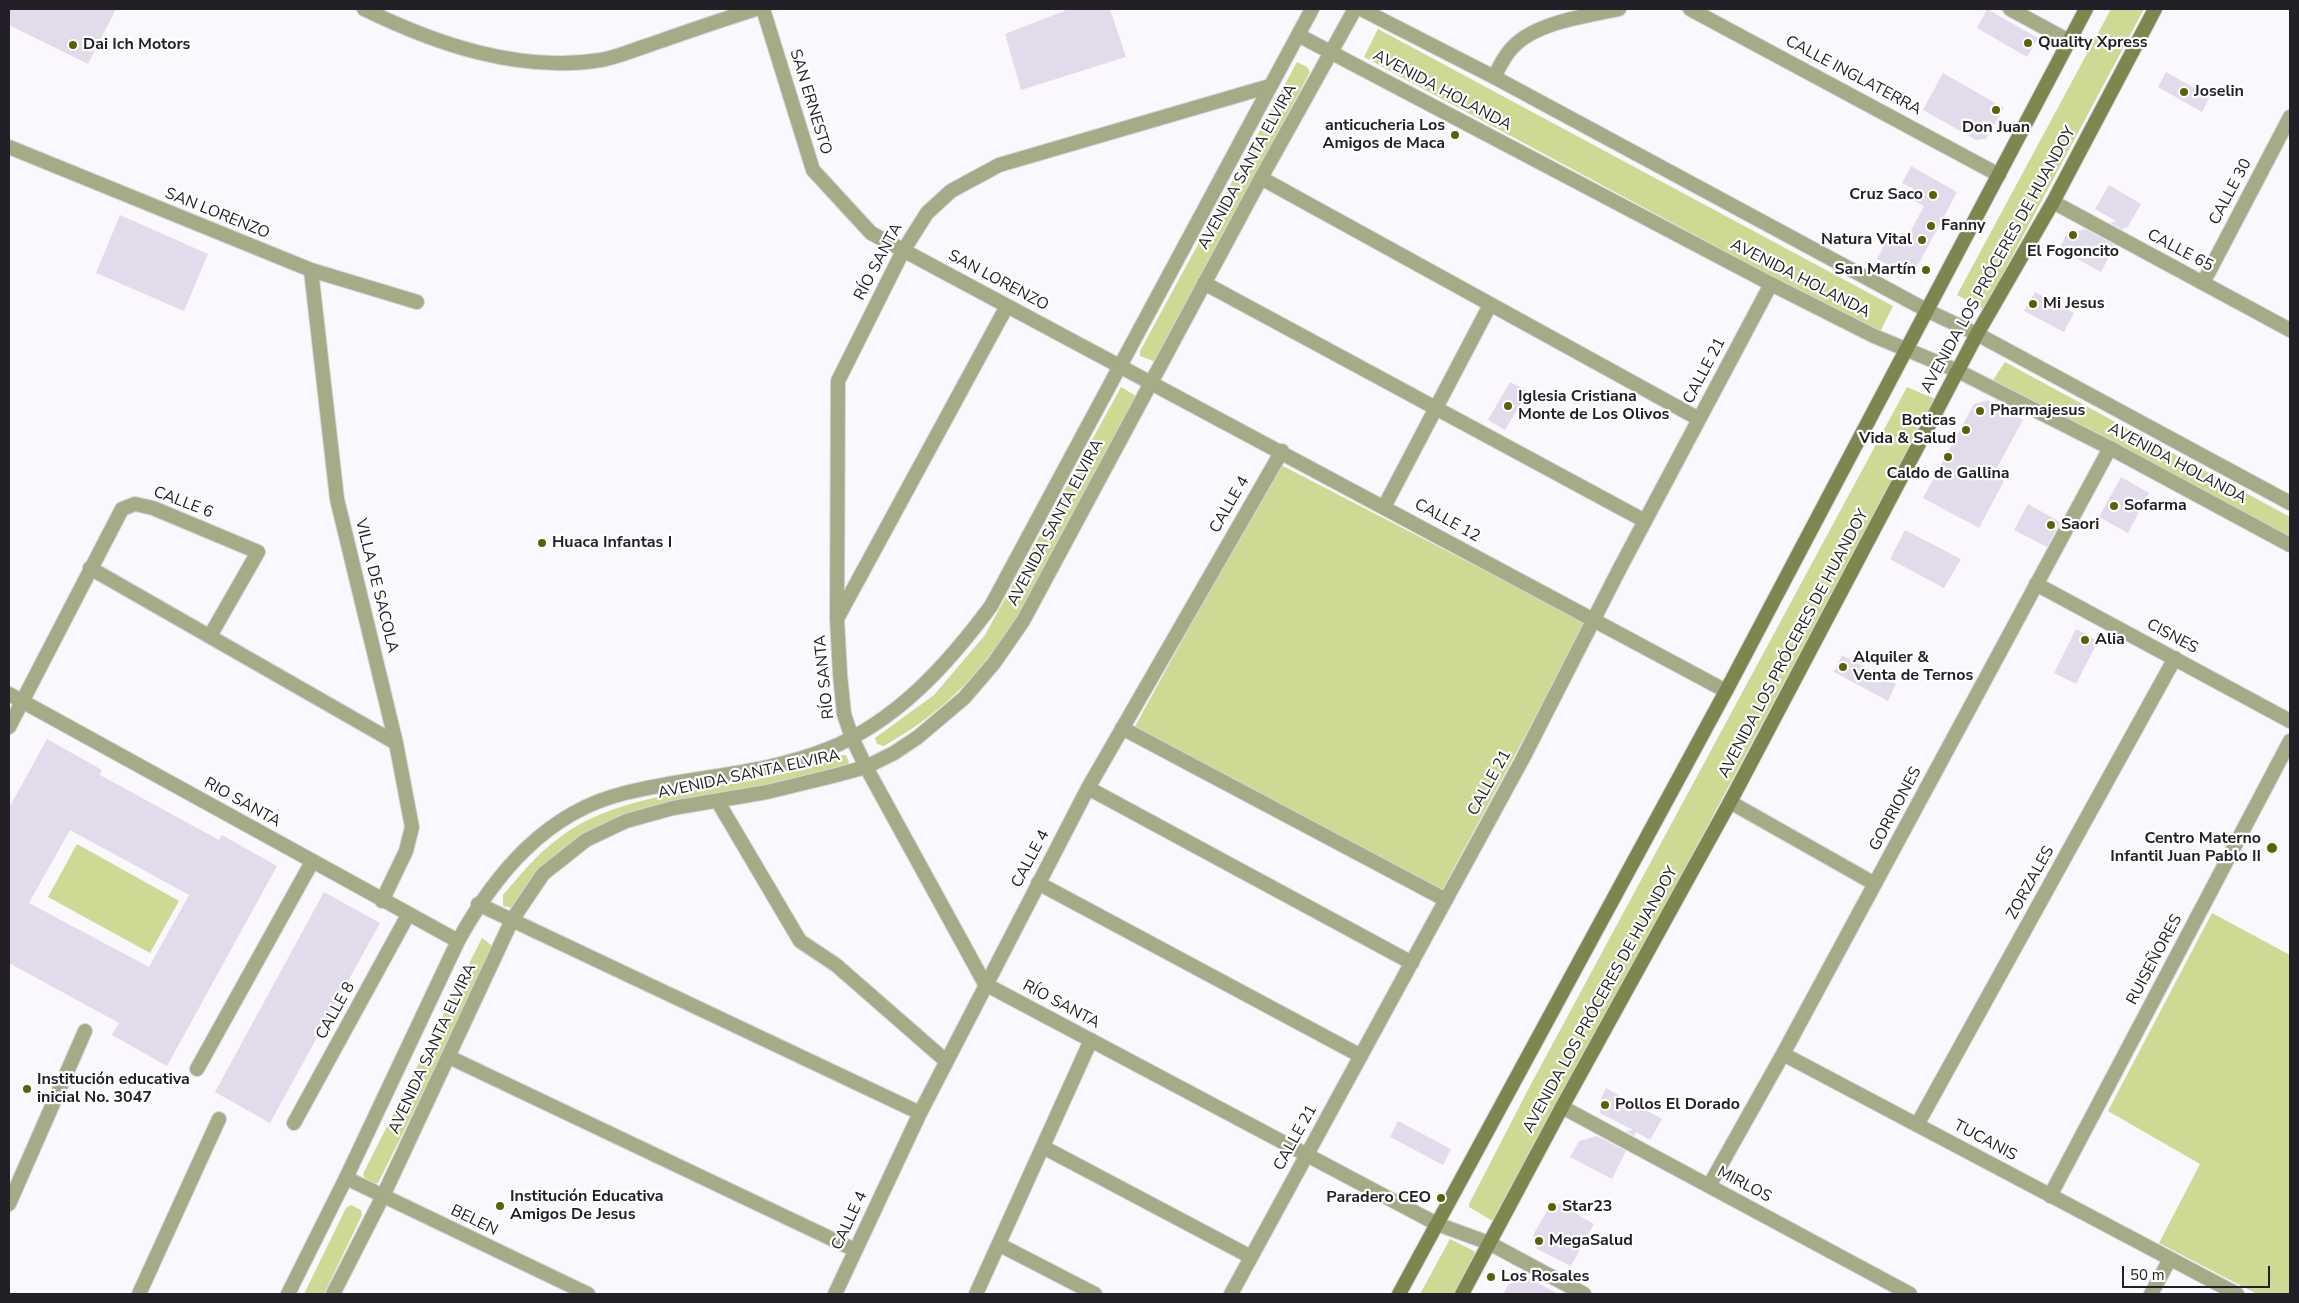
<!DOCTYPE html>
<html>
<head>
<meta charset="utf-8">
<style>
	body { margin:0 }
	#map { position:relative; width:2299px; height:1303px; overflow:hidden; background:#faf7fd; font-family:"Nunito Sans",sans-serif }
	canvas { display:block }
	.frame { position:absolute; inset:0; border:10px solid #222026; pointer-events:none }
	.scale { position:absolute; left:2122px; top:1266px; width:148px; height:22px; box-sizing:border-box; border:2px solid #222026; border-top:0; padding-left:6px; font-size:15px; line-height:18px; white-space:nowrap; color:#222026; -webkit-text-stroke:4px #fff; paint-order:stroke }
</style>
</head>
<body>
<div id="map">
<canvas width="2299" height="1303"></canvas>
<div class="frame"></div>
<div class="scale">50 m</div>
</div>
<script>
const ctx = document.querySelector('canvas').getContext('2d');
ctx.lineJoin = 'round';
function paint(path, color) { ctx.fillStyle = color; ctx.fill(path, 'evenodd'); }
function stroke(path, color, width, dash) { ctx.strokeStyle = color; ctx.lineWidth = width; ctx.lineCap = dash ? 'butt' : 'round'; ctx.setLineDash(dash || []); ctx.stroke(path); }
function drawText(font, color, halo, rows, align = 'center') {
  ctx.font = font + ' "Nunito Sans",sans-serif'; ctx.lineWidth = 4.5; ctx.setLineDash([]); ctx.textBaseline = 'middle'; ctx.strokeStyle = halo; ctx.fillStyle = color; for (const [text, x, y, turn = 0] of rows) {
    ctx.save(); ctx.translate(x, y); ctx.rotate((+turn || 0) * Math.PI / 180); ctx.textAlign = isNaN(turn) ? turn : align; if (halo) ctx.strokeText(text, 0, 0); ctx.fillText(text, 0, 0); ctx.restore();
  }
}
paint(new Path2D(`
	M2111 9H2144L1984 309 1957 295Z
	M1378 29 1893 306 1879 334 1364 57Z
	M1297 62 1307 67 1310 72 1158 358 1153 361 1140 356V351Z
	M2005 362 2290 517V541L1993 380Z
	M1121 387 1136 396 1024 605C984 670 950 708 884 746L877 744 875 738 934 695 985 635Z
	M1907 387 1935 399 1496 1223 1469 1207V1204L1531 1084Z
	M1279 464 1586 623 1441 892 1133 730Z
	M843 755H846L849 762 846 766 827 771C794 779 762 786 730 792 670 803 611 811 562 850 542 866 528 887 513 908L503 906V895C520 875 537 854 559 838 607 800 684 792 743 782 777 775 811 770 843 755Z
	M77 844 179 901 150 953 48 897Z
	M2212 913 2290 955V1294H2257L2159 1243 2200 1164 2108 1111Z
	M482 938 495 948 378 1183 374 1184 365 1180 363 1174Z
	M351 1205 361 1210 362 1215 324 1294H304L346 1208Z
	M1450 1239 1474 1251 1477 1256 1457 1294H1420Z`), '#ccda93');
paint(new Path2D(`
	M9 9H116L88 64 9 25Z
	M1069 9H1110L1126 57 1021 90 1005 34Z
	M1987 9 2038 38 2027 57 1977 28Z
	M2166 72 2210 97 2202 112 2158 87Z
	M1943 73 2004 108 1986 139 1976 140 1923 110Z
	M1911 166 1957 192 1911 278 1877 259 1891 232 1906 240 1924 206 1909 198 1914 189 1902 183Z
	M2109 185 2141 204 2127 228 2125 227 2123 230 2110 223 2116 221 2095 209Z
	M120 215 208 254 184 311 96 273Z
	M2085 229 2115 245 2101 272 2059 249 2067 234Z
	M2035 292 2074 313 2064 332 2024 311Z
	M1510 382 1528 391 1505 430 1488 420Z
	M1988 400 2023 420 1993 475 2004 481 1979 528 1923 498 1974 404Z
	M2121 477 2149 493 2128 533 2099 517Z
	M2028 504 2060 522 2047 547 2014 530Z
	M1905 530 1961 559 1944 588 1890 559Z
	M2076 629 2098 641 2076 684 2054 673Z
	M1842 655 1896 684 1888 701 1834 672Z
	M47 739 102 770 100 775 219 840 222 835 277 866 167 1066 112 1035 119 1023 9 963V808ZM70 830 189 895 149 967 29 903Z
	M324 892 380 923 270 1123 215 1092Z
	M1606 1088 1662 1119 1650 1140 1636 1132 1634 1136 1626 1131 1633 1130 1600 1113 1601 1098Z
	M1398 1121 1451 1149 1443 1165 1390 1137Z
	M1597 1136 1626 1151 1612 1179 1570 1157 1579 1141Z
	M1553 1201 1594 1224 1571 1266 1537 1249 1533 1235Z
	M1516 1271 1558 1294H1503Z`), '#e2dbec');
const minor = new Path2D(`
	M364 9C436 44 519 73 601 60 618 57 636 49 652 44 686 32 721 20 756 9
	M763 9 813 170 871 233 1726 691
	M1690 9 1999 175
	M2010 9 2069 41
	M1494 77C1499 68 1504 56 1512 48 1535 22 1587 16 1619 9
	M1270 86 999 165 951 191 927 213 903 251 838 381 837 619 840 674 844 714 852 738 866 767 985 984 1437 1224 1489 1243 1584 1294
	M9 147 311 270 417 302
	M1261 178 1699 419
	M2053 202 2290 330
	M311 270 337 499 396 743 412 827 406 851 382 901
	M1204 283 1645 521
	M2203 283 2290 117
	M1384 507 1490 305
	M90 568 396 743
	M2036 584 2290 721
	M838 617 1007 306
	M9 694 458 941
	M9 727 122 509 135 504 153 508 258 552 210 636
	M1122 728 1446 900
	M1088 788 1412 963
	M718 802 800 941 836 965 946 1061
	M1730 802 1875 884
	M1038 883 1361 1056
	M478 904 920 1113
	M1783 1054 2237 1294
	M449 1057 855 1250
	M197 1069 312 862
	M1562 1107 1910 1294
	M294 1123 408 915
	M1917 1125 2175 658
	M1043 1147 1251 1257
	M346 1178 588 1294
	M1709 1186 1783 1054 2110 448
	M2050 1196 2290 741
	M9 1204 85 1031
	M1000 1245 1095 1294
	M139 1294 219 1119
	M835 1294 920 1113 1088 788 1282 451
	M976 1294 1091 1040
	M1231 1294 1522 760 1620 568 1771 284
	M2151 1294 2170 1259`);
const tertiary = new Path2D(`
	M1361 9 1494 77 1928 311 1977 334 2290 503
	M1298 35 1771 284 1874 336 1958 371 2110 448 2290 545
	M288 1294 346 1178 458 941C495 874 546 812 625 793 692 776 764 775 828 749 897 721 948 664 991 606L1312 9
	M333 1294 383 1196 512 920 543 874 586 840 626 821 673 808 767 792 833 776 866 767 894 753 918 737 964 698 994 663 1023 621 1261 178 1355 9`);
const secondary = new Path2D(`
	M1399 1294 1726 691 2086 9
	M1462 1294 1562 1107 1730 802 1977 334 2053 202 2155 9`);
stroke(minor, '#d7d5db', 16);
stroke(tertiary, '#d7d5db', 16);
stroke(secondary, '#d7d5db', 16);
stroke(minor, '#a4ac87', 14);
stroke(tertiary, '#a4ac87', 14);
stroke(secondary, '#7c864f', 14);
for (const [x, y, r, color] of [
	[2028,43,5,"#576305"],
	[73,45,5,"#576305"],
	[2184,92,5,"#576305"],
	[1996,110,5,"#576305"],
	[1455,135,5,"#576305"],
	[1933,195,5,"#576305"],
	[1931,226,5,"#576305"],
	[2073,235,5,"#576305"],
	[1922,240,5,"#576305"],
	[1926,270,5,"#576305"],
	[2033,304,5,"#576305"],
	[1508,406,5,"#576305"],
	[1980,411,5,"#576305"],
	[1966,430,5,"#576305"],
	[1948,457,5,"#576305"],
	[2114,506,5,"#576305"],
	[2051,525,5,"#576305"],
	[542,543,5,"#576305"],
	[2085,640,5,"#576305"],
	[1843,667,5,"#576305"],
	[2272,848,6,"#576305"],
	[27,1089,5,"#576305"],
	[1605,1105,5,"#576305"],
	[1441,1198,5,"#576305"],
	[500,1206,5,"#576305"],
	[1552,1207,5,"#576305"],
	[1539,1241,5,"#576305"],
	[1491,1277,5,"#576305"]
]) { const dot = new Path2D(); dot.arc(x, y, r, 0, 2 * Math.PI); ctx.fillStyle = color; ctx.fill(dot); stroke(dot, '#fff', 2); }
drawText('bold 16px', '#222026', '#fff', [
	["Quality Xpress",2038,43],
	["Dai Ich Motors",83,45],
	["Joselin",2194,92],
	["anticucheria Los",1445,126,"right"],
	["Amigos de Maca",1445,144,"right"],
	["Don Juan",1996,128,"center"],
	["Cruz Saco",1923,195,"right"],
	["Fanny",1941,226],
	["Natura Vital",1912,240,"right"],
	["El Fogoncito",2073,252,"center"],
	["San Martín",1916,270,"right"],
	["Mi Jesus",2043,304],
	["Iglesia Cristiana",1518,397],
	["Monte de Los Olivos",1518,415],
	["Pharmajesus",1990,411],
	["Boticas",1956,421,"right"],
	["Vida & Salud",1956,439,"right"],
	["Caldo de Gallina",1948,474,"center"],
	["Sofarma",2124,506],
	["Saori",2061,525],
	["Huaca Infantas I",552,543],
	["Alia",2095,640],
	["Alquiler &",1853,658],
	["Venta de Ternos",1853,676],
	["Centro Materno",2261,839,"right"],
	["Infantil Juan Pablo II",2261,857,"right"],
	["Institución educativa",37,1080],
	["inicial No. 3047",37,1098],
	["Pollos El Dorado",1615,1105],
	["Institución Educativa",510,1197],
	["Amigos De Jesus",510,1215],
	["Paradero CEO",1431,1198,"right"],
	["Star23",1562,1207],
	["MegaSalud",1549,1241],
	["Los Rosales",1501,1277]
], 'left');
drawText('16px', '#222026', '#fff', [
	["CALLE INGLATERRA",1853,76,28],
	["AVENIDA HOLANDA",1442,91,28],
	["SAN ERNESTO",810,102,73],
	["AVENIDA SANTA ELVIRA",1248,167,-61],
	["CALLE 30",2231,192,-62],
	["SAN LORENZO",217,214,22],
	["CALLE 65",2180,251,28],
	["AVENIDA LOS PRÓCERES DE HUANDOY",1999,260,-61],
	["RÍO SANTA",879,262,-62],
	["AVENIDA HOLANDA",1800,279,27],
	["SAN LORENZO",998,281,28],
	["CALLE 21",1705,371,-62],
	["AVENIDA HOLANDA",2177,464,28],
	["CALLE 6",183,503,21],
	["CALLE 4",1230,505,-60],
	["CALLE 12",1447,521,29],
	["AVENIDA SANTA ELVIRA",1056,523,-62],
	["VILLA DE SACOLA",376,586,76],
	["CISNES",2172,637,28],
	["AVENIDA LOS PRÓCERES DE HUANDOY",1794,644,-62],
	["RÍO SANTA",825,677,-96],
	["AVENIDA SANTA ELVIRA",749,775,-12],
	["CALLE 21",1490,783,-61],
	["RIO SANTA",242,803,29],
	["GORRIONES",1896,809,-62],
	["CALLE 4",1031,859,-62],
	["ZORZALES",2031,883,-61],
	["RUISEÑORES",2155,960,-62],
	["AVENIDA LOS PRÓCERES DE HUANDOY",1601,1000,-61],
	["RÍO SANTA",1061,1005,28],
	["CALLE 8",336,1011,-61],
	["AVENIDA SANTA ELVIRA",433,1049,-65],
	["CALLE 21",1296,1138,-61],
	["TUCANIS",1985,1141,28],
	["MIRLOS",1744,1185,28],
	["BELEN",474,1221,26],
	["CALLE 4",850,1221,-65]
]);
</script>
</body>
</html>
